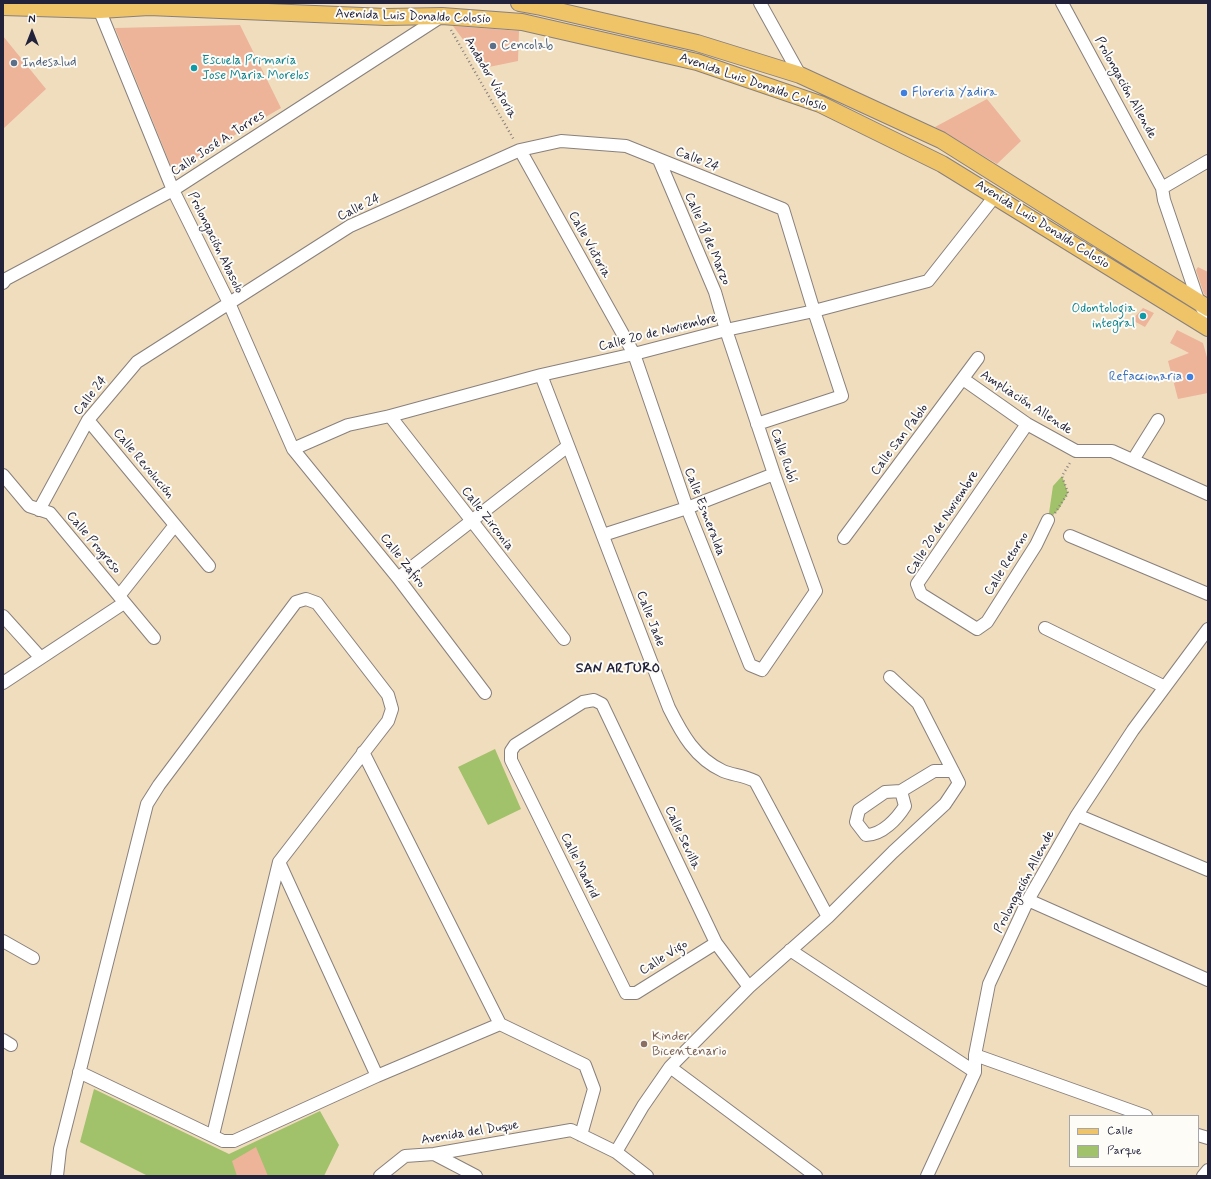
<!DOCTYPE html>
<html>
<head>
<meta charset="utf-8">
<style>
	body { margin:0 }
	#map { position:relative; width:1211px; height:1179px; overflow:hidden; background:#f0ddbe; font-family:Mynerve,sans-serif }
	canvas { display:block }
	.frame { position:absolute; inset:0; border:4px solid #22223b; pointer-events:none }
	.legend { position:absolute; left:1069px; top:1115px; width:130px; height:52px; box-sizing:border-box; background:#fdfcf7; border:1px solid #a5a5ac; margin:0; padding:5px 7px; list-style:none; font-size:12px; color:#22223b }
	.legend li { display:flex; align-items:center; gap:8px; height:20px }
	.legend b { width:20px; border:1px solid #a5a5ac }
	.north { position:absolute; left:12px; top:12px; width:40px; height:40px; -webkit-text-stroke:3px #fdfcf7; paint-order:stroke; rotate:0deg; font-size:11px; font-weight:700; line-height:16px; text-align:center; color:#22223b }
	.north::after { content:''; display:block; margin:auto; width:14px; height:18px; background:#22223b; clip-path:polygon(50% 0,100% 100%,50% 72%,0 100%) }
</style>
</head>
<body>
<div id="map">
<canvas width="1211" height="1179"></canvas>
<div class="frame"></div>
<ul class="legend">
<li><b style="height:5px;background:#efc469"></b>Calle</li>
<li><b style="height:11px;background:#a1c16a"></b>Parque</li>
</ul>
<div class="north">N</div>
</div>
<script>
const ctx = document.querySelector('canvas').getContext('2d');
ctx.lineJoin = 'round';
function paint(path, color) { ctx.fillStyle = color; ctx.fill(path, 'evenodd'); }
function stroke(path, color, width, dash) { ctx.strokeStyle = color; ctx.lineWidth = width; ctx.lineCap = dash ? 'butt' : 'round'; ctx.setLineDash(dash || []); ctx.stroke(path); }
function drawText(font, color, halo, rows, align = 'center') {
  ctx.font = font + ' Mynerve,sans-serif'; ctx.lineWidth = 4; ctx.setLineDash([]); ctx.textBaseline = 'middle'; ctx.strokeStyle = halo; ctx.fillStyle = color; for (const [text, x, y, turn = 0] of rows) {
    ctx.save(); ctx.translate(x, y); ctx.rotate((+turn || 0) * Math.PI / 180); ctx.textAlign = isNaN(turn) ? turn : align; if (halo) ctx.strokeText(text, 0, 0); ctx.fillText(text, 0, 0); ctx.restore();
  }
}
paint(new Path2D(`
	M1062 476 1068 493 1059 509 1048 520 1053 486Z
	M495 749 521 809 488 825 458 767Z
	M94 1089 229 1154 320 1111 339 1145 324 1176H148L80 1142Z`), '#a1c16a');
paint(new Path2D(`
	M240 25 281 108 173 171 115 28Z
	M453 26 519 31 518 61 484 68Z
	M3 36 46 89 3 129Z
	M987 99 1021 141 997 164 935 127Z
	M1198 267 1208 272V297L1204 294 1196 270Z
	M1143 308 1154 313 1145 327 1132 320Z
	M1177 330 1203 343 1208 361V393L1178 399 1168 361 1189 353 1170 343Z
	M256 1147 268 1176H237L232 1161Z`), '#edb499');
const minor = new Path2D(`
	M760 3 800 75
	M1062 3 1162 188 1164 200 1199 303 1208 318
	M97 4 173 190 229 303 293 449 398 578 485 693
	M520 150 634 354 687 508 750 665 762 670 816 591 774 474 726 330 715 292 659 160
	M1162 188 1208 161
	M3 283 6 279 173 190 442 16
	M541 375 669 708C682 734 695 758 723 771 732 775 743 775 755 781L828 917
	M963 379 1027 424 1076 451H1112L1208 494
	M390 416 564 639
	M88 420 209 566
	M1027 424 917 584 921 594 977 629 987 622 1036 545 1048 520
	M293 449 348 425 390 416 541 375 634 354 726 330 814 311 928 281 995 196
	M1133 460 1158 420
	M3 475 29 506 50 513 154 638
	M39 510 88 420 137 362 350 226 520 150 561 141 626 146 783 209 814 311 842 396 757 424
	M603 535 687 508 774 474
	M1070 536 1208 594
	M844 538 978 358
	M398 578 568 446
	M119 596 175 525
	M3 616 40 657
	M1045 628 1165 687
	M3 683 124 603
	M363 752 500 1024 585 1065 594 1089 581 1135
	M901 791 905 806C897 819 882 835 866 835L856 822 859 810 885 792 901 791 934 771H953
	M1077 815 1208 870
	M279 862 377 1076
	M1028 900 1208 980
	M3 941 33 958
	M716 943 636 993H626L511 760V751L515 745 583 702 594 700 602 704 716 943 749 987
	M790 950 975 1072
	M3 1040 11 1045
	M975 1055 1146 1116
	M670 1067 816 1176
	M79 1072 223 1141H234L377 1076 500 1024
	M1198 1135 1208 1138
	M616 1152 643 1106 670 1067 749 987 828 917 893 852 945 804 959 783 918 703 890 677
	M434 1154 476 1176
	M57 1176 60 1149 147 804 159 785 296 602 306 599 317 603 388 695 392 709 388 721 279 862 213 1135
	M380 1176 405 1156 434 1154 571 1130 616 1152 647 1176
	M927 1176 975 1072V1055L989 984 1028 900 1077 815 1133 730 1208 629
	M1203 1176 1208 1170`);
const major = new Path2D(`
	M519 3 541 7 697 43 800 75 941 140 1208 308
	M3 7 100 10 149 7 386 17 442 16 522 22 697 62 820 104 942 164 1208 328`);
stroke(minor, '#89807c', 14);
stroke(major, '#89807c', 18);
stroke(new Path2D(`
	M451 30 514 140
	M1055 513 1068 493 1062 476 1071 461`), '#89807c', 2.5, [1, 3]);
stroke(minor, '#fff', 12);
stroke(major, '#efc469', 16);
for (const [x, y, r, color] of [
	[493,46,4,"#5c6f8a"],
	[14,63,4,"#5c6f8a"],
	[194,68,4,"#0f9aa8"],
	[904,93,4,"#3f7fe0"],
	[1143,316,4,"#0f9aa8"],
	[1190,377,4,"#3f7fe0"],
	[644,1044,4,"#8d6e63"]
]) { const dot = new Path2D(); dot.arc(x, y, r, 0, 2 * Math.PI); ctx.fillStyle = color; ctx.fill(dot); stroke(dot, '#fdfcf7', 1.5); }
drawText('13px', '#22223b', '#fdfcf7', [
	["Avenida Luis Donaldo Colosio",413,17,2],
	["Andador Victoria",490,78,60],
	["Avenida Luis Donaldo Colosio",753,83,19],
	["Prolongación Allende",1125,88,61],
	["Calle José A. Torres",218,144,-33],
	["Calle 24",697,160,22],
	["Calle 24",359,208,-26],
	["Avenida Luis Donaldo Colosio",1042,225,32],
	["Calle 18 de Marzo",707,239,67],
	["Prolongación Abasolo",215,243,64],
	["Calle Victoria",589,245,61],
	["Calle 20 de Noviembre",658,333,-14],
	["Calle 24",91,396,-52],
	["Ampliación Allende",1026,403,33],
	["Calle San Pablo",900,440,-53],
	["Calle Rubí",783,456,71],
	["Calle Revolución",143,464,50],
	["Calle Esmeralda",704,512,69],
	["Calle Zirconia",487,519,52],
	["Calle 20 de Noviembre",943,523,-57],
	["Calle Progreso",93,543,50],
	["Calle Zafiro",402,561,52],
	["Calle Retorno",1007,564,-58],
	["Calle Jade",650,619,69],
	["Calle Sevilla",682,838,65],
	["Calle Madrid",579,866,64],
	["Prolongación Allende",1025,882,-62],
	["Calle Vigo",664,958,-32],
	["Avenida del Duque",470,1133,-9]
]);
drawText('13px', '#4e5e75', '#fdfcf7', [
	["Cencolab",501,46],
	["Indesalud",22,63]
], 'left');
drawText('13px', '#0d838f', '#fdfcf7', [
	["Escuela Primaria",202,61],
	["Jose Maria Morelos",202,76],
	["Odontologia",1135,309,"right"],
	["integral",1135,324,"right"]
], 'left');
drawText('13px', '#366cbe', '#fdfcf7', [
	["Floreria Yadira",912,93],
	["Refaccionaria",1182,377,"right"]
], 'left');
drawText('13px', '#785e54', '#fdfcf7', [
	["Kinder",652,1037],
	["Bicentenario",652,1052]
], 'left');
drawText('bold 14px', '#22223b', '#fdfcf7', [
	["SAN ARTURO",618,669]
]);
</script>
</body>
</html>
